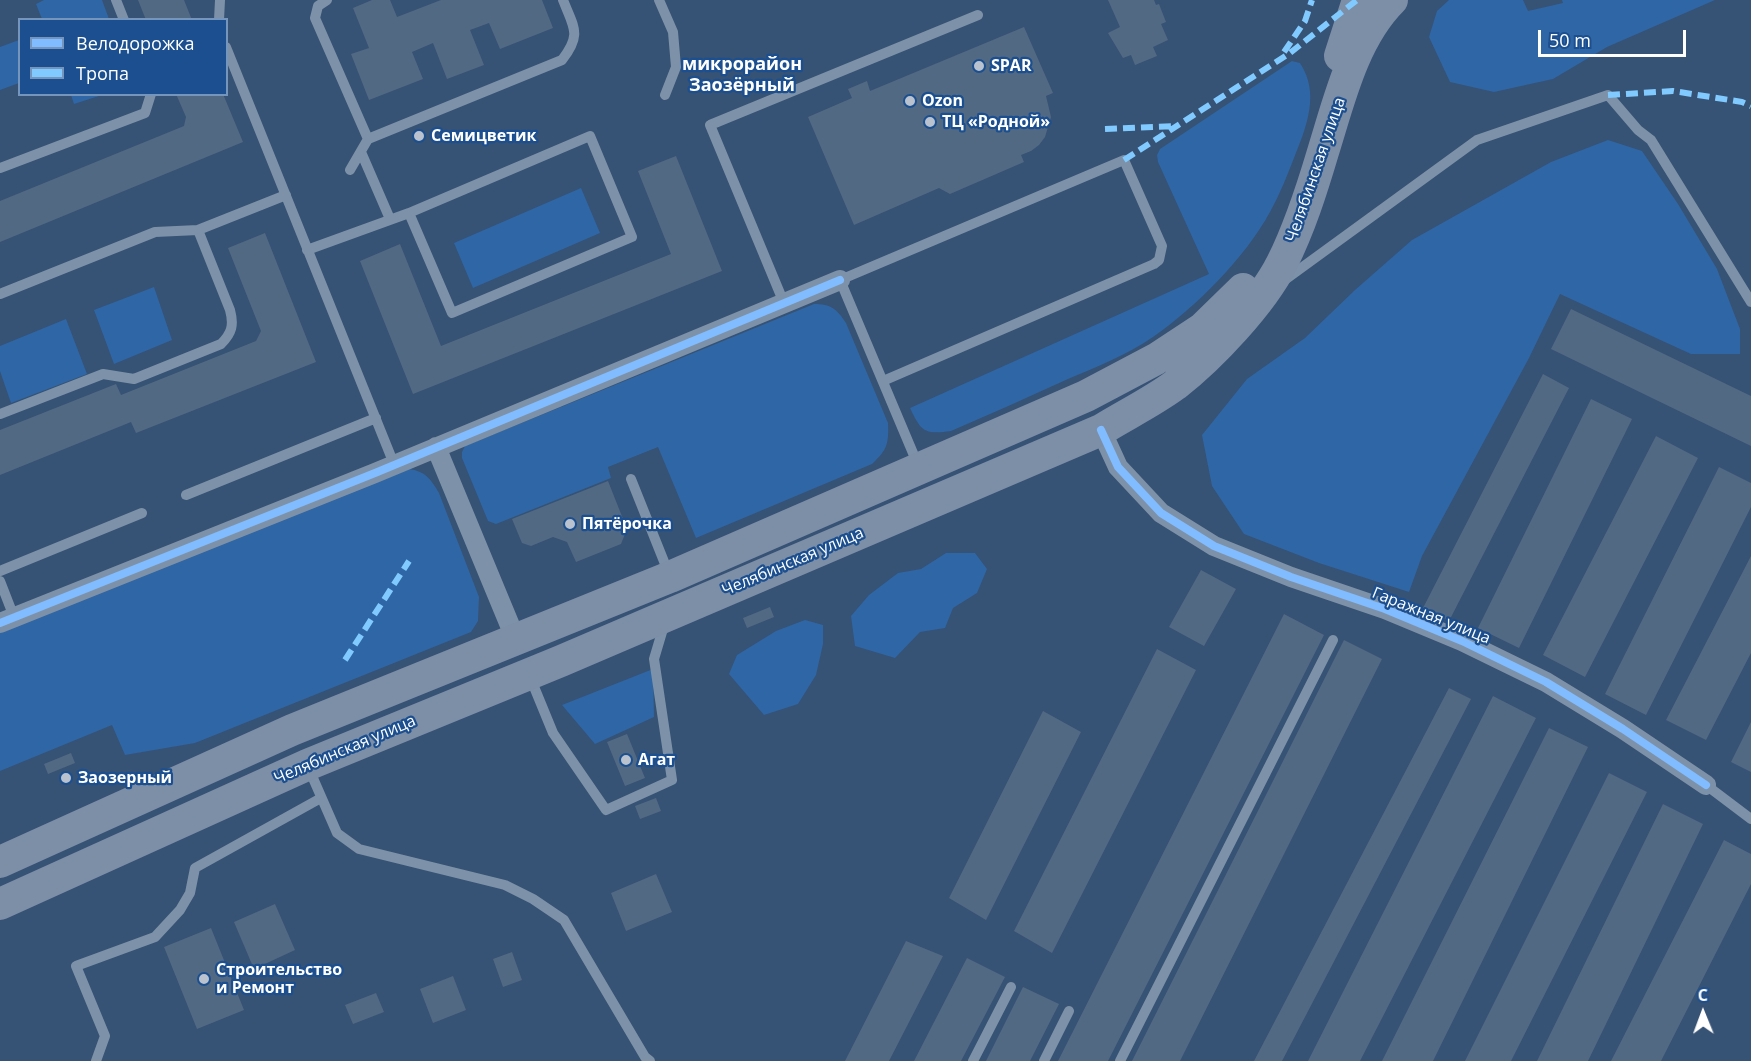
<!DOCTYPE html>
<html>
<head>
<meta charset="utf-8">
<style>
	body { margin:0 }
	#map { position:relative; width:1751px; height:1061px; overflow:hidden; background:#365274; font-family:"Open Sans",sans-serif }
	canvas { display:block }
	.legend { position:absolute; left:18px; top:18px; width:210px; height:78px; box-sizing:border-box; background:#1b4f8f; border:2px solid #7695bc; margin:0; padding:8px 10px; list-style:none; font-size:18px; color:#fff }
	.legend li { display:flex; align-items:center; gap:12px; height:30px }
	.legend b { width:30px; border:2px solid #7695bc }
	.north { position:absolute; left:1673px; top:983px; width:60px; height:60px; -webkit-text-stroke:4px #1b4f8f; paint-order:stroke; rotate:359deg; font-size:16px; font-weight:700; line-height:24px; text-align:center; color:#fff }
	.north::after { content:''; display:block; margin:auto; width:21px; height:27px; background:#fff; clip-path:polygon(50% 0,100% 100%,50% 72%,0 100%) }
	.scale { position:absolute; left:1538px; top:30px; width:148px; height:27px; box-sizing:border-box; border:3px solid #fff; border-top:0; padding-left:8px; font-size:18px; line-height:21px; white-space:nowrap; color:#fff; -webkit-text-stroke:4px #1b4f8f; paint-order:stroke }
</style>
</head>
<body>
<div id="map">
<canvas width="1751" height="1061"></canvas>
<ul class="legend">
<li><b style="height:8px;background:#80bcff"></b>Велодорожка</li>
<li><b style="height:8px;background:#80caff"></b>Тропа</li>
</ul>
<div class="north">С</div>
<div class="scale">50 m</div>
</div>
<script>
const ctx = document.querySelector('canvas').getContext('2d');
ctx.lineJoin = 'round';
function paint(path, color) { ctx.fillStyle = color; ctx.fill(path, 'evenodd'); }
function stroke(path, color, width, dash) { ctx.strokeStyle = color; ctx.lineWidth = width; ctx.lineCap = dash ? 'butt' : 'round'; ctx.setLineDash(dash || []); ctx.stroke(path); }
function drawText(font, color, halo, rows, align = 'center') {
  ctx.font = font + ' "Open Sans",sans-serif'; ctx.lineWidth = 4.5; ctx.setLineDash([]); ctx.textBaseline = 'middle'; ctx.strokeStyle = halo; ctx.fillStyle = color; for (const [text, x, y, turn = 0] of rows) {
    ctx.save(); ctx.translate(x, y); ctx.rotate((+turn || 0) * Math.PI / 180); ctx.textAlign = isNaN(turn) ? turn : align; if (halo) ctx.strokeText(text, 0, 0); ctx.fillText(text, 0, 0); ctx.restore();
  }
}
paint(new Path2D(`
	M44 0H102L109 19H42L36 4Z
	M1449 0H1523L1528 11 1563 3 1562 0H1715L1607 47 1553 79 1494 92 1450 82 1429 37 1437 11Z
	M19 40V83L0 90V47Z
	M1292 61 1300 63C1320 93 1307 126 1294 158 1287 176 1280 194 1270 212 1245 258 1196 307 1153 337 1127 355 1096 367 1068 379 1029 397 990 414 951 431 924 435 921 431 910 408L1209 274 1158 162 1157 155 1160 149Z
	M71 95H102L74 104Z
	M1608 140 1642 151 1678 204 1717 269 1740 329V354H1691L1560 294 1529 358 1422 556 1409 592 1319 563 1244 534 1212 486 1202 435 1247 379 1305 338 1355 290 1412 240 1551 162Z
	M581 188 600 233 473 288 454 243Z
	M154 287 172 340 114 364 94 310Z
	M814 304C831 304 837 309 846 323L888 423C889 444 887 450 872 464L696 538 658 447 608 467 611 478 496 524 488 521 462 458V452L465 446Z
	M66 319 87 374 11 403 0 371V346Z
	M409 469C425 471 431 479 439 493L479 597 478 621 471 632 195 743 125 755 112 725 0 771V633Z
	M946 553H975L987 569 977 593 953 608 945 628 920 632 895 658 855 646 851 616 869 595 898 573 921 569Z
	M805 620 823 625V644L816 675 798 704 764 715 729 674 737 655 776 631Z
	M653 669 654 717 595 744 562 705Z`), '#2f66a5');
paint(new Path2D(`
	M138 0H184L192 20H146Z
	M372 0H390L397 17 441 0H542L553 28 500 49 489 23 470 30 484 65 447 79 433 43 412 52 423 79 369 100 351 54 369 48 353 8Z
	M1108 0H1154L1156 5 1159 4 1166 22 1161 24 1168 40 1153 47 1157 56 1135 65 1131 55 1123 58 1108 33 1120 27Z
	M1024 27 1053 93 1046 96 1051 117 1045 137 1039 145 1031 151 1021 155 1024 162 950 194 939 188 854 225 808 117 852 98 848 89 867 81 870 91Z
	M176 94H223L243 142 0 242V201L184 126 186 117Z
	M676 156 722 271 413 394 360 261 400 244 441 346 671 254 638 171Z
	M265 233 316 362 136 433 131 422 0 475V430L116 384 121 395 256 341 261 331 228 248Z
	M1571 309 1751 396V446L1551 349Z
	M1543 374 1569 388 1449 621 1423 608Z
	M1591 399 1632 419 1519 648 1478 628Z
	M1656 436 1698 458 1585 677 1543 655Z
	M1719 467 1751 483V507L1646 715 1605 694Z
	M608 481 627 529 621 544 576 562 567 542 553 537 531 546 522 543 512 519Z
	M1751 556V653L1706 740 1666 720Z
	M1201 570 1236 589 1204 646 1169 627Z
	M770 607 774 617 747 628 743 618Z
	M1284 614 1324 635 1108 1061H1058Z
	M1344 640 1382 659 1180 1061H1132Z
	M1157 649 1196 670 1052 953 1014 931Z
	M1449 688 1471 699 1282 1061H1254Z
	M1493 696 1536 718 1360 1061H1308Z
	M1043 711 1081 732 986 920 949 898Z
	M1751 722V772L1731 762Z
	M1549 728 1588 747 1433 1061H1382Z
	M627 734 645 778 625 786 607 742Z
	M71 753 75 763 48 774 44 764Z
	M1609 773 1647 792 1511 1061H1465Z
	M656 798 661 811 640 819 635 806Z
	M1663 804 1703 824 1588 1061H1537Z
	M1724 840 1751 854V884L1661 1061H1611Z
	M656 874 672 912 626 931 611 893Z
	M275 904 295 950 254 969 234 922Z
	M211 928 244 1010 197 1029 164 947Z
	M906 941 943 956 889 1061H845Z
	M512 952 522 980 503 987 493 959Z
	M967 958 1005 977 961 1061H914Z
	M453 976 466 1010 433 1023 420 989Z
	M1023 987 1059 1004 1030 1061H986Z
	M376 993 384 1012 353 1024 345 1005Z`), '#526984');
stroke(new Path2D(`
	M116 0 124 20
	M327 0 318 6 315 18 368 139
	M659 0 673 32 676 67 665 95
	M219 20 220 0
	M226 47 394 464
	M361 152 390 219
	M0 168 145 113 151 94
	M350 170 368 139 562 60C582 34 574 28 563 0
	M307 250 409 213 590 136 632 237 452 313 409 213
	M1282 282 1477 140 1608 95 1638 130 1651 140 1751 302
	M0 294 155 232 198 230 286 195
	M784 303 710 125 978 15
	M883 381 1154 264 1159 260 1162 246 1124 160 840 280 918 465
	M0 414 103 374 134 379 221 344C232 333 234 325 230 310L198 230
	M631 479 669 574
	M186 495 376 418
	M0 571 142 513
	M0 581 14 617
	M530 677 553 733 606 810 672 780 654 659 665 622
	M309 769 337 833 359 849 505 885 533 899 564 920 645 1057 650 1061
	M1706 785 1751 819
	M96 1061 105 1036 76 966 155 937 180 910 190 893 195 868 321 798
	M973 1061 1011 987
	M1044 1061 1069 1011
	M1120 1061 1333 640`), '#7d92a8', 10);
stroke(new Path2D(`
	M1101 430 1118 467 1161 513 1214 546 1291 577 1385 609 1462 641 1546 682 1623 729 1706 785
	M436 447 516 640
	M0 623 375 473 840 280`), '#7d92a8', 20);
stroke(new Path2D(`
	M1340 56 1358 0
	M0 862 292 730 670 577 1086 396 1156 359 1203 328 1243 289
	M0 904 307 765 561 661 1101 430C1125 415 1152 402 1175 385 1211 357 1262 303 1282 263 1300 227 1312 189 1323 152 1339 101 1353 39 1392 0`), '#7d8ea7', 32);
stroke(new Path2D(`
	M1284 52 1305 21 1312 0
	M1608 95 1673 91 1742 102 1751 106
	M1105 129 1174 126
	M1124 160 1290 53 1357 0
	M345 660 409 561`), '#80caff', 6, [12, 6]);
stroke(new Path2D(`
	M1101 430 1118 467 1161 513 1214 546 1291 577 1385 609 1462 641 1546 682 1623 729 1706 785
	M0 623 375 473 840 280`), '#80bcff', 8);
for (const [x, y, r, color] of [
	[979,66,6,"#b9c2ce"],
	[910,101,6,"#b9c2ce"],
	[930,122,6,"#b9c2ce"],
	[419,136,6,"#b9c2ce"],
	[570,524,6,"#b9c2ce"],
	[626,760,6,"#b9c2ce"],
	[66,778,6,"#b9c2ce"],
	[204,979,6,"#b9c2ce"]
]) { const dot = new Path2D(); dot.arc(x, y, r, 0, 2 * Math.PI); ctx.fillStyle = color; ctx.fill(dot); stroke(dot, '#1b4f8f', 2); }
drawText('bold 16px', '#fff', '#1b4f8f', [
	["SPAR",991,66],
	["Ozon",922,101],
	["ТЦ «Родной»",942,122],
	["Семицветик",431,136],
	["Пятёрочка",582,524],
	["Агат",638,760],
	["Заозерный",78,778],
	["Строительство",216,970],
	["и Ремонт",216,988]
], 'left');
drawText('16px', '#fff', '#1b4f8f', [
	["Челябинская улица",1316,170,-71],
	["Челябинская улица",793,562,-23],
	["Гаражная улица",1431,616,22],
	["Челябинская улица",345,750,-23]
]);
drawText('bold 18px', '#fff', '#1b4f8f', [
	["микрорайон",742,65],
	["Заозёрный",742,86]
]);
</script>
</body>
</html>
